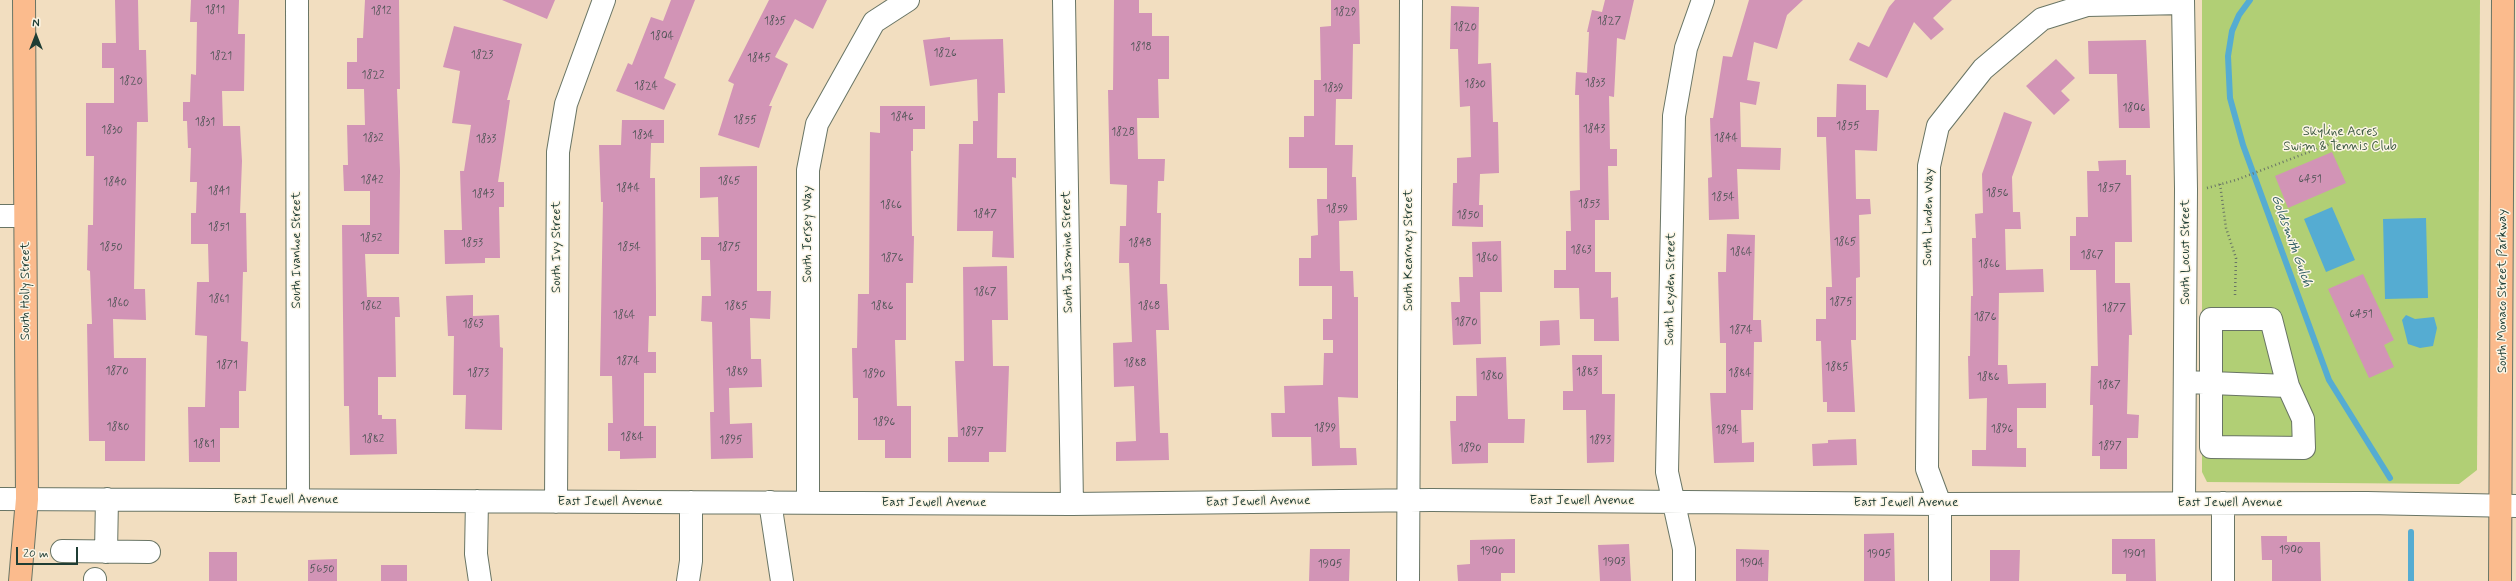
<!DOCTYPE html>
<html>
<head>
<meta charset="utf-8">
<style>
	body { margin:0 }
	#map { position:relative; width:2516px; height:581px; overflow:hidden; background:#f2dec0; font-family:Mynerve,sans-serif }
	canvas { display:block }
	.north { position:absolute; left:16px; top:16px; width:40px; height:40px; -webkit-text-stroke:3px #fcf5e5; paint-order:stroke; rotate:0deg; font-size:11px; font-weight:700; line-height:16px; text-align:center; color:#1f3d34 }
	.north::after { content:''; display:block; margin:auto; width:14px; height:18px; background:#1f3d34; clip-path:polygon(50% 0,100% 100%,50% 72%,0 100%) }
	.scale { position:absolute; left:16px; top:547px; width:62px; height:18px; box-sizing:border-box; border:2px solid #1f3d34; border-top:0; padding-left:5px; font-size:12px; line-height:14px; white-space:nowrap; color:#1f3d34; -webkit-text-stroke:3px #fcf5e5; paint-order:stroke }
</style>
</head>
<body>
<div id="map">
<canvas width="2516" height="581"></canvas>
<div class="north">N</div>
<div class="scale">20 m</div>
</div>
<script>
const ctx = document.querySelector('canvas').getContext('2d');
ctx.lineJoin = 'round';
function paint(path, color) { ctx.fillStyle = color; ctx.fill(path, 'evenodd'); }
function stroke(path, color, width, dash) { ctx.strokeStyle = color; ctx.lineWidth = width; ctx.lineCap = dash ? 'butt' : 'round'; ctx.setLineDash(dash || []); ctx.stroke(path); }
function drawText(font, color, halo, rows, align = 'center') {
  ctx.font = font + ' Mynerve,sans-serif'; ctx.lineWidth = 3; ctx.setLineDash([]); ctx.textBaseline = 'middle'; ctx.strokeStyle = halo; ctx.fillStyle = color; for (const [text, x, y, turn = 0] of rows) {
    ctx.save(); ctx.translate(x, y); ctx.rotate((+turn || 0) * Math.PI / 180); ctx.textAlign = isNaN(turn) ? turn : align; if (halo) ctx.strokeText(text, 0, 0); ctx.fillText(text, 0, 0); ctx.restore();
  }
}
paint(new Path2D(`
	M2202 0H2480L2477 470 2459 484 2207 482 2202 472Z`), '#b1cf75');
paint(new Path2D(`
	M2332 207 2355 260 2326 272 2304 219Z
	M2426 218 2428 298 2385 299 2383 219Z
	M2406 315 2415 319 2434 317 2437 328 2433 346 2420 348 2408 344 2402 320Z`), '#55acd2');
stroke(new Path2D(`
	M2250 0 2239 15 2232 31 2228 56 2230 98 2243 145 2329 380 2390 478
	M2411 532V581`), '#55acd2', 6);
paint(new Path2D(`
	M115 0H138L139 50H146L148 122H137L134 289H145L146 320 113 319 114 358H146L145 461H105V441H89L87 324H92L90 271 87 270 88 225H93L94 156H86V103H114V68H102V43H116Z
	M191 0H239L238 34H245L244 91H222L223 126H240L242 161 240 213H246L247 272H243L241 341 248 342 246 391H239V428H220V462H189L188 407H205L207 336 195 335 197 282H209L208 244H191V213H196L197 182H190L191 148H188L187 121H183V102H190L191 74 196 75 197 22H190Z
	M365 0H399L400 89H397L400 171 399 254H365L367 297H399L400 317H395L396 377H378V415H382V419H396L397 454 350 455 349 406H344L342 225H370V191H344L343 165H348L347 125H365L364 89H347V62H357V38H363Z
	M502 0H555L547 19Z
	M671 0H695L664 78 676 84 664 110 616 91 628 63 632 65 651 17 663 21Z
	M769 0H827L813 29 795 19 775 57 788 64 769 106H772L759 148 718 135 734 84 728 81Z
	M1114 0H1139V13H1152V36H1169V79H1158L1159 118H1137L1138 159H1165L1164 181H1158L1157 213H1161L1160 284H1167L1169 330H1156L1160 433H1168L1169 460 1116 461V442L1136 441 1134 386 1114 387 1113 343 1132 342 1129 263H1119L1120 226H1126L1127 185 1110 184 1108 90H1113Z
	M1331 0H1359L1360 44H1353L1352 99H1336L1335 145H1353L1352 177H1356L1357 220 1339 221 1340 271H1353L1354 297H1358V398L1338 397 1340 448H1356L1357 465 1312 466 1311 437H1272L1271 413H1285L1284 386 1323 385 1324 353H1333V340H1323V319H1332V286H1299V258H1311V236L1318 235 1317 199H1327V168H1289V137H1304V116H1314V80H1321L1320 27 1331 26Z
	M1605 0H1634L1625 40 1617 38 1614 97 1609 96 1610 149H1617V166H1608L1609 220H1595V272H1611V298L1618 297 1619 341H1594V319H1580L1579 288H1554V270H1566V231H1571L1570 191 1580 190 1579 95H1575L1576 72 1587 73 1589 32H1587L1592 10 1602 12Z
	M1749 0H1803L1787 15 1777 49 1754 42 1747 80 1760 82 1756 105 1740 102 1741 147 1781 148 1780 170 1737 169 1739 219 1709 220 1708 178 1712 177 1710 118H1713L1723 56 1732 57Z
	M1895 0H1952L1933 18 1944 29 1931 40 1914 22 1887 78 1849 60 1858 42 1869 47 1889 7Z
	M1451 6 1479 7 1478 64 1491 63 1493 122H1498L1499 173 1480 174 1479 205H1483V227L1452 226 1453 183H1457V158L1471 157 1470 106 1460 107 1458 49H1450Z
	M454 26 522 44 507 100H510L498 182H504V207H499L500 258H485V263L445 264 444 230H462L460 171H464L471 125 452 123 460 71 443 67Z
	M950 37V40L1003 39 1005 93H998L997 158H1016V178L1012 177 1014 258 992 257 993 231H957L959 144H973V121H978L977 79 930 86 923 40Z
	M2146 40 2150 128H2119L2117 74H2089L2088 41Z
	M2056 59 2075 78 2061 91 2070 100 2054 115 2026 86Z
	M1837 84 1866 85V110H1879L1877 151 1855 150 1856 199H1870L1871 214 1859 215 1860 277 1856 278V340H1851L1855 412H1827V402H1823L1821 341H1816V319H1826V287H1832L1826 137H1817V117H1836Z
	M880 106H925V129H913V151H911L912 236H914L913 283H906V340H895L897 406H911V458H885V440H858V398H853L852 348H857L858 294H869L870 132 880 133Z
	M2004 112 2032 122 2012 177 2013 212H2020L2021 229H2005L2006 270 2043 269 2044 292 1999 293 1998 365H2007L2008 384 2046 383V408H2017V448H2026V467L1972 466V450H1986L1987 398 1969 399 1968 356H1970L1971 296H1973L1972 238H1976L1975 214 1983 213 1982 174Z
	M622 120H664V143H651L650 178H655L656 295V316H649L648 352H656V373H644V426H656V458L620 459V451H608V423H613L612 376H600L603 202H601L599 145H621Z
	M2332 152 2346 183 2288 208 2275 176Z
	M2126 160V175H2131L2132 242H2115V283H2130L2132 335H2129L2127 414 2139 415 2138 438H2127V469H2100V456H2092L2093 405H2090L2091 366H2098L2096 270H2070V236H2076V217H2088L2087 171H2099L2098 161Z
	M757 166V291H771L770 319 750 318 751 359H761L762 387 729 388 730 424 752 423 753 458 711 459 710 412H714L712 322 701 321 702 296H711L710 260H701V237H719L718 197 700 198V167Z
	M1727 234 1755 235 1753 320H1761L1762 342H1754L1753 410H1741L1742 443 1754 442V462L1714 463 1710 393H1726V343H1720L1718 272H1726Z
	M1501 241 1502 292H1480L1481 344 1453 345 1451 302H1460L1459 277H1473L1472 242Z
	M1007 266 1008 320H992L993 366H1009L1006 452H989V462H948V437H958L955 361H964L963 267Z
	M2363 274 2394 340 2384 345 2394 367 2369 378 2328 289Z
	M473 295V316L499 315 500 347 503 348 502 430 465 429 466 395H453L454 336H448L446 296Z
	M1559 320 1560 345 1540 346V321Z
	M1572 355H1602V394H1615L1614 462 1587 463 1586 410H1563V391H1573Z
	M1506 357 1508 419H1525L1524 443H1488V463L1452 464 1450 421H1456V396H1477L1476 358Z
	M1856 439 1857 465 1813 466 1812 444 1828 443V440Z
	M1894 533 1895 581H1864V534Z
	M2261 536H2287V542H2320L2321 581H2272V560H2262Z
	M1515 539V573H1501V581H1458L1457 565 1470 564V540Z
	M2112 539H2155L2156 581H2126V574H2112Z
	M1629 544 1631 581H1600L1598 545Z
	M1310 549H1350L1349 581H1309Z
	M1736 549 1769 550 1768 581H1736Z
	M1990 550H2020L2019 581H1990Z
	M209 552H237V581H209Z
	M337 559V581H308V560Z
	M381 565H407V581H381Z`), '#d294b6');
const minor = new Path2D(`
	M297 0 298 500
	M1064 0 1072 504
	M2183 0 2186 189 2184 503
	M0 216H25
	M2185 382 2288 386 2271 319H2211V447L2304 448 2303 419 2288 386
	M0 499 1072 504 1431 500 1940 504 2367 503 2516 506
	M477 501 476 554 480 581
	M556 502 558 152 566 104 604 0
	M770 502 782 581
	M808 502V170L817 124 874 22 908 0
	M2223 503V581
	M62 551 149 552
	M106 552 107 499
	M95 581V579
	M688 581 691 561V502
	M1408 581 1411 0
	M1684 581V549L1667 472 1674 116 1686 48 1703 0
	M1940 581V504L1927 469 1929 166 1938 126 1983 69 2042 19 2087 5 2183 3`);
const major = new Path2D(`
	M20 581 27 499 24 0
	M2500 581 2503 0`);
stroke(minor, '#697565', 24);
stroke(major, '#697565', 24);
stroke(new Path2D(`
	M2220 184 2226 228 2236 258 2235 295
	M2207 188 2236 180 2335 142`), '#697565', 2.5, [1, 3]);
stroke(minor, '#fff', 22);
stroke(major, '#fbbb8d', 22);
drawText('11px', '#4c5354', null, [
	["1811",215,11],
	["1812",381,12],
	["1829",1345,13],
	["1835",775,22],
	["1827",1609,22],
	["1820",1465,28],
	["1804",662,37],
	["1818",1141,48],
	["1826",945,54],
	["1823",482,56],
	["1821",221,57],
	["1845",759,59],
	["1822",373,76],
	["1820",131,82],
	["1833",1595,84],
	["1830",1475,85],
	["1824",646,87],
	["1839",1333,89],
	["1806",2134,109],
	["1846",902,118],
	["1855",745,121],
	["1831",205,123],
	["1855",1848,127],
	["1843",1594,130],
	["1830",112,131],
	["1828",1123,133],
	["1834",643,136],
	["1832",373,139],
	["1844",1726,139],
	["1833",486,140],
	["6451",2310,180],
	["1842",372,181],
	["1865",729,182],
	["1840",115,183],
	["1844",628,189],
	["1857",2109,189],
	["1841",219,192],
	["1856",1997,194],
	["1843",483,195],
	["1854",1723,198],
	["1853",1589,205],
	["1866",891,206],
	["1859",1337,210],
	["1847",985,215],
	["1850",1468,216],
	["1851",219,228],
	["1852",371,239],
	["1865",1845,243],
	["1853",472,244],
	["1848",1140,244],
	["1850",111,248],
	["1854",629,248],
	["1875",729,248],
	["1863",1581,251],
	["1864",1741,253],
	["1867",2092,256],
	["1876",892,259],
	["1860",1487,259],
	["1866",1989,265],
	["1867",985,293],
	["1861",219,300],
	["1875",1841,303],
	["1860",118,304],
	["1862",371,307],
	["1885",736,307],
	["1886",882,307],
	["1868",1149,307],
	["1877",2114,309],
	["6451",2361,315],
	["1864",624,316],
	["1876",1985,318],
	["1870",1466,323],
	["1863",473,325],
	["1874",1741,331],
	["1874",628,362],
	["1888",1135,364],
	["1871",227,366],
	["1885",1837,368],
	["1870",117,372],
	["1889",737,373],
	["1883",1587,373],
	["1873",478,374],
	["1884",1740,374],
	["1890",874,375],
	["1880",1492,377],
	["1886",1988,378],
	["1887",2109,386],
	["1896",884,423],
	["1880",118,428],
	["1899",1325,429],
	["1896",2002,430],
	["1894",1727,431],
	["1897",972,433],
	["1884",632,438],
	["1882",373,440],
	["1895",731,441],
	["1893",1600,441],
	["1881",204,445],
	["1897",2110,447],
	["1890",1470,449],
	["1900",2291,551],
	["1900",1492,552],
	["1905",1879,555],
	["1901",2134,555],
	["1903",1614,563],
	["1904",1752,564],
	["1905",1330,565],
	["5650",322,570]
]);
drawText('13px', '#3c5a41', '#fcf5e5', [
	["Skyline Acres",2340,132],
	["Swim & Tennis Club",2340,147]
]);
drawText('13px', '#1f3d34', '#fcf5e5', [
	["South Linden Way",1929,217,-89],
	["South Jersey Way",808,234,-90],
	["South Ivy Street",557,247,-90],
	["South Ivanhoe Street",297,250,-90],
	["South Kearney Street",1409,250,-90],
	["South Jasmine Street",1068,252,-91],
	["South Locust Street",2186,252,-90],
	["South Leyden Street",1671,289,-89],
	["South Holly Street",26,291,-90],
	["South Monaco Street Parkway",2503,291,-90],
	["East Jewell Avenue",286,500],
	["East Jewell Avenue",1582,501],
	["East Jewell Avenue",610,502],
	["East Jewell Avenue",1258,502,-1],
	["East Jewell Avenue",934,503],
	["East Jewell Avenue",1906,503],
	["East Jewell Avenue",2230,503]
]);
drawText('italic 14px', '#2f5e63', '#fcf5e5', [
	["Goldsmith Gulch",2291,241,70]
]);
</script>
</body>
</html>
